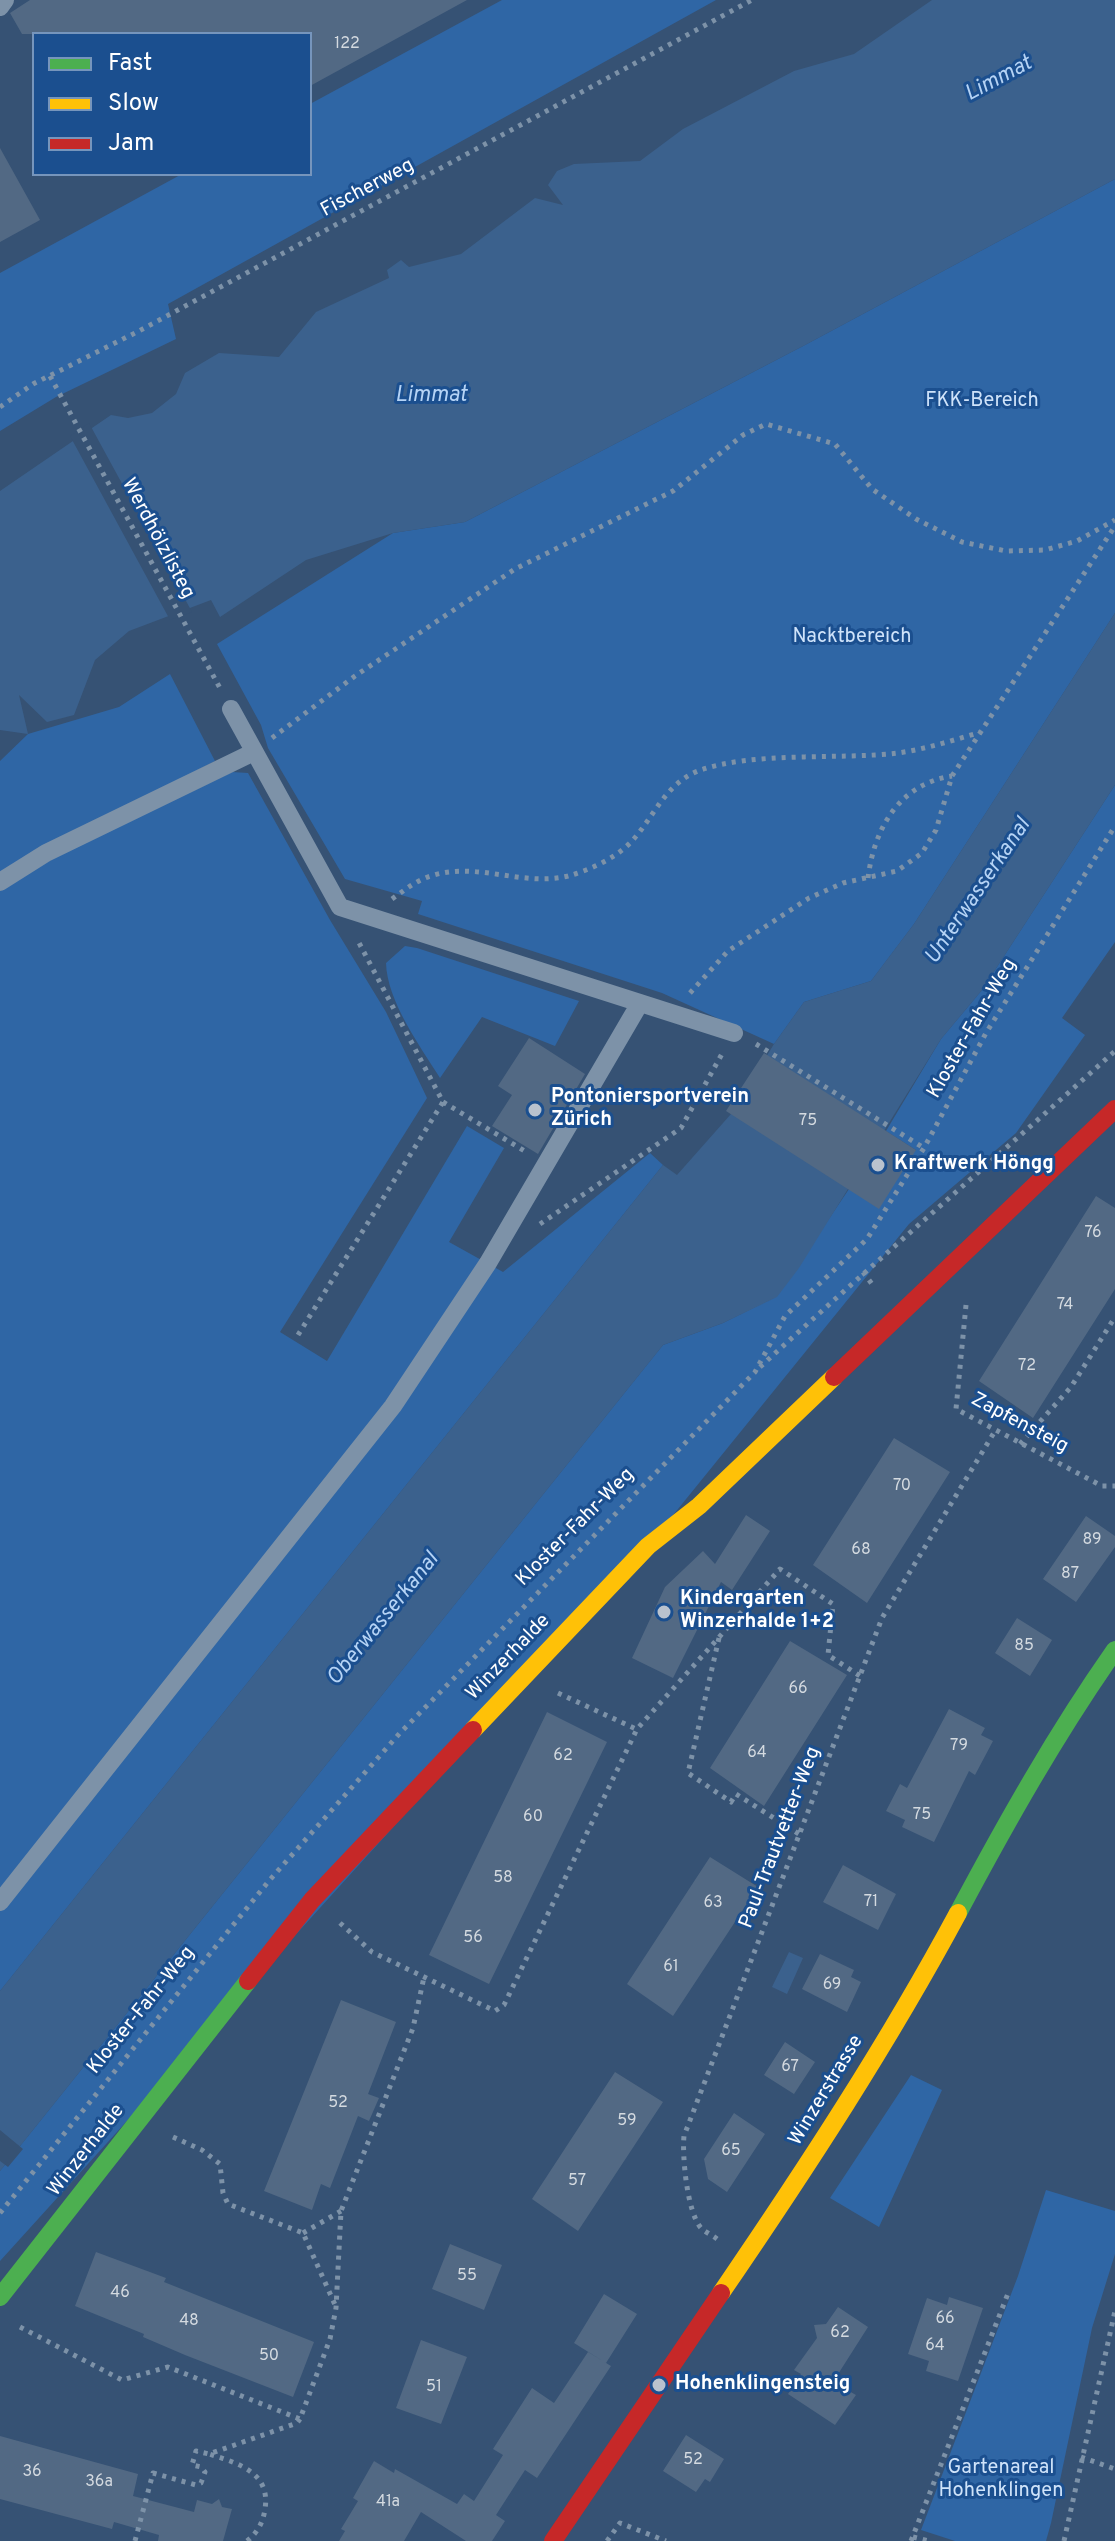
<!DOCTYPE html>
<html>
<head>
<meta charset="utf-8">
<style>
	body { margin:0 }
	#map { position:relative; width:1115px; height:2541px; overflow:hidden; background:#365274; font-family:Overpass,sans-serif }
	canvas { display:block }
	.legend { position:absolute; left:32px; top:32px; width:280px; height:144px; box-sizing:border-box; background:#1b4f8f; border:2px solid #7695bc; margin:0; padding:10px 14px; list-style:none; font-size:24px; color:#fff }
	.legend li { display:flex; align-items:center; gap:16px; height:40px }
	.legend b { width:40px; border:2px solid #7695bc }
</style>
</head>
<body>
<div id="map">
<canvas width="1115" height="2541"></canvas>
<ul class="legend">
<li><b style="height:10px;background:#4caf50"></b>Fast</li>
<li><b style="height:10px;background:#ffc107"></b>Slow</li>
<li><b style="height:10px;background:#c62828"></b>Jam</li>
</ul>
</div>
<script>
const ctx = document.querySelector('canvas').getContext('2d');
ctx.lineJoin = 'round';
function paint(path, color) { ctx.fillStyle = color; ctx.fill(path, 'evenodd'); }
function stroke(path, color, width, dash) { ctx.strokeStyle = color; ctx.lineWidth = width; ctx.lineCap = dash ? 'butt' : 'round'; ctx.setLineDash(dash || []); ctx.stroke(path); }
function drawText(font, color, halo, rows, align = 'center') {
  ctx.font = font + ' Overpass,sans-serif'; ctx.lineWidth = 6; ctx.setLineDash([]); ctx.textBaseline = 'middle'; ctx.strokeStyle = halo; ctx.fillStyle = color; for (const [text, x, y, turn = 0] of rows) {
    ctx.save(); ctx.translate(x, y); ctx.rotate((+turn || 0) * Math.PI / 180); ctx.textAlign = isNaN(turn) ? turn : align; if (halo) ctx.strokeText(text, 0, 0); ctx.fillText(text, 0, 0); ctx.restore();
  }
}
paint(new Path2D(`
	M502 0H716L168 304 176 339 56 397 0 431V273L182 174H310V104Z
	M1115 179V613L914 924 871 981 804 1002 774 1044 662 993 418 914 422 901 345 879 268 748 261 725 217 644 393 533 465 522 805 345Z
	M170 674 215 761 0 872V761L28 734 119 707Z
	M232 772 248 773 330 920 386 1012 427 1098 280 1332 327 1361 467 1126 504 1148 449 1242 503 1272 650 1153 663 1165 0 1991V891L60 854Z
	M1115 785V942L1062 1018 1085 1035 1016 1133 909 1224 648 1546 0 2261V2171L663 1345 723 1323 777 1296 849 1189 916 1150 886 1131 941 1039 982 990Z
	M405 946 417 948 579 1001 555 1046 482 1017 440 1078C420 1046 387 1001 386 963Z
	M911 2075 942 2090 879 2227 830 2198Z
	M1046 2190 1115 2211V2254L1092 2328 1051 2523 1046 2541H955L921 2530 1018 2276Z`), '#2f66a5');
paint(new Path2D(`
	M932 0H1115V179L805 345 465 522 393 533 306 560 220 617 211 600 129 631 95 660 74 715 47 722 19 695 28 734 0 730V491L111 415 128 418 152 413 176 394 185 373 219 353 279 357 316 312 389 278 387 270 401 260 409 267 461 254 535 198 563 205 548 185 557 171 574 164 640 161 683 129 794 71 854 54Z
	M1115 613V785L982 990 941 1039 799 1268 777 1297 723 1323 663 1345 0 2171V1991L663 1165 677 1175 731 1114 774 1044 804 1002 871 981 914 924Z
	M789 1952 803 1958 787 1994 772 1987Z`), '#3b618d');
paint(new Path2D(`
	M89 423 192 612 170 620 70 436Z
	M0 2130 23 2149 8 2167 0 2161Z`), '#365274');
paint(new Path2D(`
	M30 0H467L310 86V34H22L10 13Z
	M0 148 40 220 0 242Z
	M529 1038 585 1074 538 1154 492 1126 512 1095 498 1086Z
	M764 1053 916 1150 879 1209 726 1111Z
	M1096 1196 1115 1208V1289L1033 1418 979 1381Z
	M894 1438 950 1472 867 1603 813 1565Z
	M746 1515 770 1531 732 1590 721 1582 673 1678 632 1658 665 1587 703 1551 715 1564Z
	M1086 1516 1115 1536V1547L1076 1602 1043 1579Z
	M1017 1618 1052 1640 1030 1676 995 1653Z
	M790 1641 847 1675 764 1806 710 1768Z
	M949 1709 985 1728 981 1735 993 1741 975 1775 969 1771 934 1842 902 1827 905 1820 886 1811 900 1784 907 1788Z
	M547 1712 607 1742 489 1984 429 1955Z
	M710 1857 758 1887 673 2016 627 1984Z
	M843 1865 896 1894 878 1930 823 1902Z
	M820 1954 854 1970 851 1977 861 1982 847 2012 802 1989Z
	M341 2000 396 2022 368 2094 379 2098 369 2121 358 2116 330 2188 321 2184 312 2210 264 2191Z
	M785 2042 815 2062 794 2094 764 2075Z
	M615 2072 663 2102 578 2231 532 2199Z
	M734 2113 765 2134 727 2192 708 2179 704 2159Z
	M450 2244 502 2265 484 2310 432 2289Z
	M96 2252 166 2278 164 2282 314 2342 293 2397 185 2355 143 2337 144 2334 75 2306Z
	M604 2294 637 2314 606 2363 574 2343Z
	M949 2297 983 2308 958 2381 926 2371 929 2361 908 2354 927 2298 947 2305Z
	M838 2307 868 2327 833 2382 856 2395 835 2425 788 2394 801 2374 794 2370 817 2338 814 2325 826 2324Z
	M421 2340 467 2357 441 2424 396 2408Z
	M588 2352 611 2366 537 2478 525 2470 496 2515 505 2521 492 2541H466L421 2512 404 2541H339L345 2531 341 2529 358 2501 353 2498 374 2461 394 2473 395 2469 457 2504 464 2494 474 2501 503 2455 493 2449 532 2388 554 2403Z
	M686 2435 724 2459 710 2482 705 2479 696 2492 663 2471Z
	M0 2436 138 2474 133 2496 194 2512 197 2500 212 2504 219 2499 222 2507 232 2509 223 2541H158L159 2535 114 2522 112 2529 0 2499Z`), '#526984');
stroke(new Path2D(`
	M50 376 221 690
	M0 407 33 384 139 331 752 0
	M272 738 355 676 515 569 673 491 743 435 766 424 835 444 872 489 916 519 962 542 1006 551 1045 550 1077 541 1115 520
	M868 878C874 829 899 784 952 776
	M392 899C406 889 418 879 434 875 478 862 524 887 568 876 590 870 616 858 632 841 654 817 665 784 698 771 752 751 839 760 898 753 926 749 954 740 981 732
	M690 993 728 951 809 898 843 883 897 871 922 853 936 830 952 776 1115 526
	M756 1044 924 1148
	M443 1102 528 1153
	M540 1224 681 1128 723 1052
	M863 1272 872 1284 876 1282
	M966 1305 956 1409 1102 1486H1115
	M298 1335 443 1102 357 939
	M760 1367C877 1260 997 1157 1115 1051
	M1020 1444 1071 1387 1115 1317
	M719 1638 688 1773 731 1802 736 1794 799 1834
	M558 1693 636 1729
	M340 1923 372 1952 495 2011 504 2005 637 1729 780 1569 833 1604 828 1655 860 1676
	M173 2137 202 2150 220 2164 223 2193 228 2204 303 2233 336 2307
	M0 2213 268 1882 400 1733 755 1372 785 1316 867 1239 924 1148 986 1033 1115 826
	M303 2233 341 2211
	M717 2239C712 2235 705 2232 701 2228 687 2212 682 2156 684 2136L882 1618 995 1431
	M20 2327 122 2380 168 2367 300 2419 330 2339 336 2308 341 2211 413 2028 424 1977
	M1081 2457 1115 2469
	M913 2537 929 2541
	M135 2541 153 2473 196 2485 201 2483 205 2472 201 2467 192 2465 196 2451 209 2454
	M247 2541C257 2533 263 2523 265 2509 271 2472 237 2463 209 2454L297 2423 300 2419
	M607 2541 620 2523 666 2541
	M911 2541 1009 2291
	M1064 2541 1115 2311`), '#7d92a8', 5, [4, 6]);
stroke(new Path2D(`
	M0 7 5 0
	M231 709 340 907 734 1033
	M0 882 46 853 254 752
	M0 1902 393 1406 488 1263 640 1003`), '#7d92a8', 18);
stroke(new Path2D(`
	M958 1913C1006 1823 1056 1734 1115 1650
	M0 2297 248 1981`), '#4caf50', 18);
stroke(new Path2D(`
	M473 1730 648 1546 699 1506 834 1377
	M721 2293C805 2170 887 2045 958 1913`), '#ffc107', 18);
stroke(new Path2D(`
	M834 1377 1115 1109
	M248 1981 312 1900 473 1730
	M553 2541 721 2293`), '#c62828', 18);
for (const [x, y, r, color] of [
	[535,1110,8,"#b9c2ce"],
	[878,1165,8,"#b9c2ce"],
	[664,1612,8,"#b9c2ce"],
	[659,2385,8,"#b9c2ce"]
]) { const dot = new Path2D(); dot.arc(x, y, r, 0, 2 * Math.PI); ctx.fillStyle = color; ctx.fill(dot); stroke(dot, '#1b4f8f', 3); }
drawText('16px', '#d4dae0', null, [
	["122",347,45],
	["75",808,1122],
	["76",1093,1234],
	["74",1065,1306],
	["72",1027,1367],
	["70",902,1487],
	["89",1092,1541],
	["68",861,1551],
	["87",1070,1575],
	["85",1024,1647],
	["66",798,1690],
	["79",959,1747],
	["64",757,1754],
	["62",563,1757],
	["75",922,1816],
	["60",533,1818],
	["58",503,1879],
	["71",871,1903],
	["63",713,1904],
	["56",473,1939],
	["61",671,1968],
	["69",832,1986],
	["67",790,2068],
	["52",338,2104],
	["59",627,2122],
	["65",731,2152],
	["57",577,2182],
	["55",467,2277],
	["46",120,2294],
	["66",945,2320],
	["48",189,2322],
	["62",840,2334],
	["64",935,2347],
	["50",269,2357],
	["51",434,2388],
	["52",693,2461],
	["36",32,2473],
	["36a",99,2483],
	["41a",388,2503]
]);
drawText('20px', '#fff', '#1b4f8f', [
	["Fischerweg",368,189,-28],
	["Werdhölzlisteg",157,539,62],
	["Kloster-Fahr-Weg",973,1029,-60],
	["Zapfensteig",1019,1424,28],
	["Kloster-Fahr-Weg",576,1528,-45],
	["Winzerhalde",509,1658,-46],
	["Paul-Trautvetter-Weg",781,1838,-69],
	["Kloster-Fahr-Weg",142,2011,-51],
	["Winzerstrasse",827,2091,-59],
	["Winzerhalde",87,2151,-52]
]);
drawText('20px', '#cfe3fa', '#1b4f8f', [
	["FKK-Bereich",982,402],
	["Nacktbereich",852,638],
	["Gartenareal",1001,2469],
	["Hohenklingen",1001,2492]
]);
drawText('bold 20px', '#fff', '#1b4f8f', [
	["Pontoniersportverein",551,1098],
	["Zürich",551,1121],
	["Kraftwerk Höngg",894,1165],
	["Kindergarten",680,1600],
	["Winzerhalde 1+2",680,1623],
	["Hohenklingensteig",675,2385]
], 'left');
drawText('italic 22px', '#b5d3f5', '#1b4f8f', [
	["Limmat",999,80,-28],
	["Limmat",431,397],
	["Unterwasserkanal",979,892,-56],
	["Oberwasserkanal",384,1620,-51]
]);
</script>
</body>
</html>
